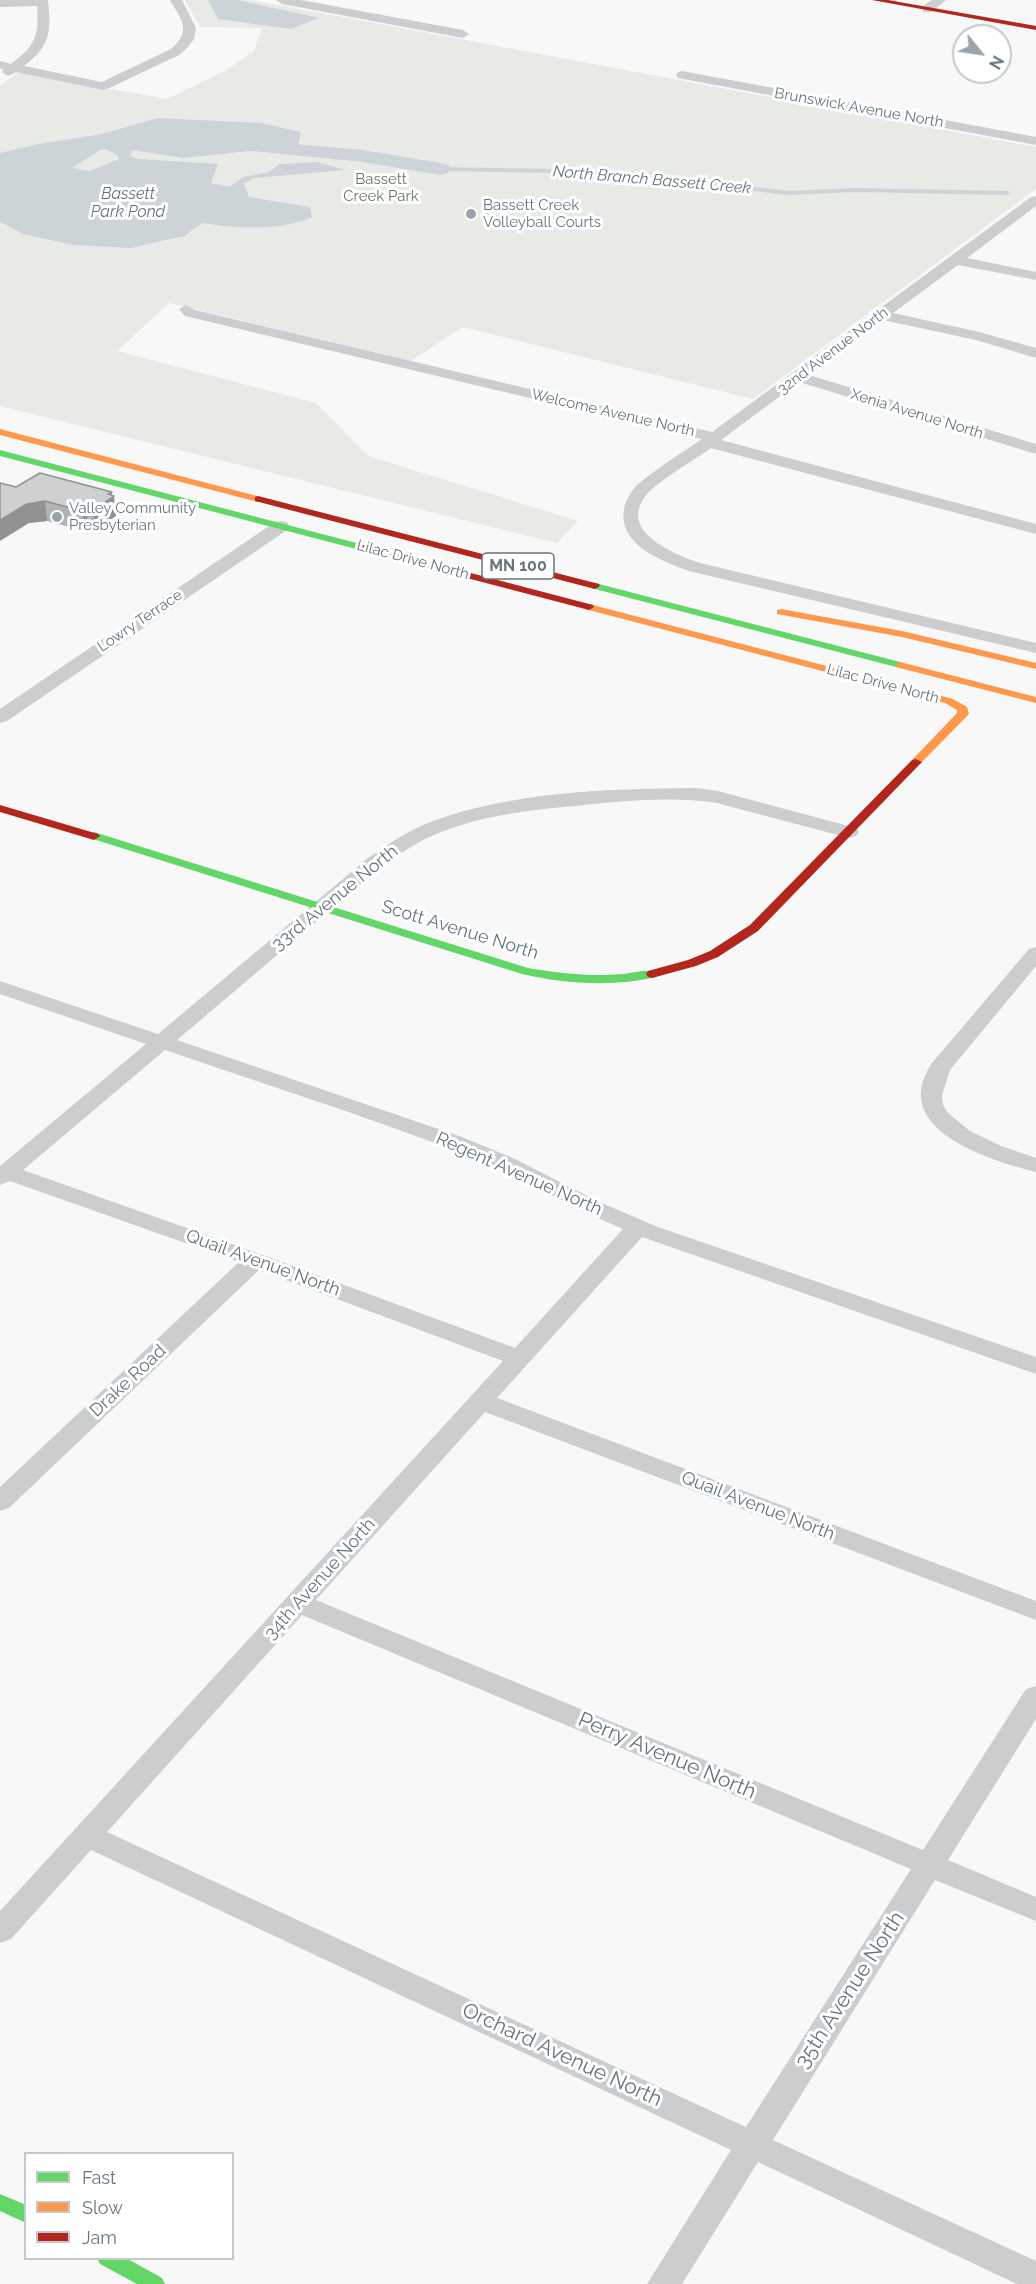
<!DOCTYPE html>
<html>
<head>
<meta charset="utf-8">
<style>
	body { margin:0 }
	#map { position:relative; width:1036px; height:2284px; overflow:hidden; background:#f8f8f8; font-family:Raleway,sans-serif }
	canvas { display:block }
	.legend { position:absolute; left:24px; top:2152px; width:210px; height:108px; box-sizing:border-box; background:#fff; border:2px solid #c2c8cc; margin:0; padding:8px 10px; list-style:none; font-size:18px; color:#667680 }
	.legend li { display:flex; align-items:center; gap:12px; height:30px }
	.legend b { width:30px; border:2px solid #c2c8cc }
	.north { position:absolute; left:952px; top:24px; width:60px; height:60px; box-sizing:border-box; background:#fff; border:2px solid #c2c8cc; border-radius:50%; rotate:120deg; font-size:16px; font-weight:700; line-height:24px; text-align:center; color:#667680 }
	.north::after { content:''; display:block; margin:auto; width:21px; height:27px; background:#99a4aa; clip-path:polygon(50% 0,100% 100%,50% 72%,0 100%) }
</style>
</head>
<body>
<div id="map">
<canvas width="1036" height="2284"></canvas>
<ul class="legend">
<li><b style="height:8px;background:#63d668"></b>Fast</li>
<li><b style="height:8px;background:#ff974d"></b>Slow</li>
<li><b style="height:8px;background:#b3261e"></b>Jam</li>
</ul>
<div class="north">N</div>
</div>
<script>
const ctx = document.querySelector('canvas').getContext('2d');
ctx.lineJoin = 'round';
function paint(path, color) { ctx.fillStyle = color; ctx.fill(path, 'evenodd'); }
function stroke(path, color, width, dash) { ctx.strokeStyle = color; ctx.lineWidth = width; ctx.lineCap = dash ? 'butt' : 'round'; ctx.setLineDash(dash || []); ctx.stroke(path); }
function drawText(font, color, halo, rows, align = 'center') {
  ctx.font = font + ' Raleway,sans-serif'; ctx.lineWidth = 6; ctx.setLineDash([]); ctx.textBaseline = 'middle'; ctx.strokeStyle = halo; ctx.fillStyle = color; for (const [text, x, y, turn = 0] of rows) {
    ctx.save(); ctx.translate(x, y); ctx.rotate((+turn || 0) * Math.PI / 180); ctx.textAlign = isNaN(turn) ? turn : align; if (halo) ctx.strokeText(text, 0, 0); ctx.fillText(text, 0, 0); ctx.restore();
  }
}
paint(new Path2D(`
	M185 0H252L1036 147V189L753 399 463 327 411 361 169 303 117 351 316 403 368 456 578 521 557 543 0 406V86L18 72 167 99 226 70 254 51 262 28 200 27Z`), '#e8eae6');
paint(new Path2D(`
	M208 0H237L319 18 291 29 218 19Z
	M158 118 261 123 301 132 296 154 259 150 183 158 132 150 130 156 138 159 218 164 211 183 230 187 243 177 269 172 280 164 317 162 346 170 253 178 244 184 249 197 310 207 312 217C278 231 239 229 202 223L184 236 131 248 74 245 23 234 0 222V153L39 144 102 134ZM106 149 117 155 119 159 90 171 72 168 100 150Z`), '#cdd4d7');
stroke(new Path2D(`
	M441 169 556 171 697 182 788 193 856 190 1007 193`), '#cdd4d7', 4);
paint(new Path2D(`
	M249 140 363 150 441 163 448 165 451 169 448 173 441 175 363 162 242 150 239 146 242 142Z`), '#cdd4d7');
paint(new Path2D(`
	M0 0H48C51 33 51 45 24 66L102 82 171 49C192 31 182 21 170 0H182L196 28 194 39 187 48 179 55 107 89 103 90 16 72 8 76 2 72 4 69H0V61L11 64C36 45 39 36 37 6L0 7Z
	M276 0H301L463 30 469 34 463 38 282 4Z
	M932 0H946L931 12H923V6Z
	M682 71 1036 137V145L678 78 676 75 678 72Z
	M1036 196V206L967 258 1036 272V280L958 265 893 313 979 332 1036 348V358L976 340 883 320 809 375 1036 444V454L799 382 721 440 1036 524V534L711 448C696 459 658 481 647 494 616 531 674 554 700 563L1036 643V653L689 571C662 561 618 545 624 509 625 502 631 491 637 485 657 468 680 454 702 439L185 316 179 309 186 305 195 310 712 432 1031 197Z
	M281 521 287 522 289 526 287 530 7 721 0 723V709L275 522Z
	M696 788 718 791 856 828 859 832 856 836 849 838 717 803C670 796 622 801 575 806 529 810 485 815 441 832 420 840 401 853 382 866L177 1040 462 1137 515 1159 597 1201 658 1227 1036 1357V1374L642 1237 497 1398 1036 1601V1620L485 1412 316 1600 923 1850 1026 1689 1036 1686V1719L948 1860 1036 1897V1921L935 1880 773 2140 1036 2261V2284H1017L758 2162 682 2284H647L731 2150 91 1850 11 1939 0 1943V1911L503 1361 259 1270 9 1508 0 1511V1487L239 1262 10 1181 0 1185V1166L146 1044 0 994V981L158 1034 368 858C387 845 406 832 428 823 512 791 607 789 696 788ZM165 1050C258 1082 353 1112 445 1147 507 1169 563 1203 623 1229L515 1348 263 1255 23 1170ZM302 1615 911 1869 746 2127 107 1832Z
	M1036 947V966L950 1070 942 1095 943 1105 948 1113 970 1131 1001 1146 1036 1158V1172C989 1160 887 1129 932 1063L1029 949Z`), '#cbcdce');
paint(new Path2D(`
	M0 450 368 546 369 548 364 551 360 550 0 456Z
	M595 583 904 663 905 665 900 668 591 588V584Z
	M94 832 528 968C559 973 591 977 622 974 633 973 651 967 658 974L656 977C614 987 564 984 522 974L90 838 88 836 90 834Z
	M0 2194 26 2205V2223L0 2211Z
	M97 2258H126L162 2278 165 2284H137L100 2264Z`), '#63d668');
paint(new Path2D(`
	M0 429 261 497 263 499 258 502 0 435Z
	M589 604 953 699 967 707 969 714 920 764H912V760L957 713V710L945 703 585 609V605Z
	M781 609 902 631 1036 663V669L902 637 777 614V610Z
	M900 662 1036 697V703L896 667 895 665Z`), '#ff974d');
paint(new Path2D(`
	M872 0H888L1036 26V30Z
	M258 496 599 584 600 586 595 589 255 501V497Z
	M364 545 593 605 594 607 589 610 360 550V546Z
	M916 759 922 762 920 764 758 931 718 957 696 966 652 978 648 977 646 974 648 971 688 960 710 951 750 925 912 760Z
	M0 805 98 834 100 836 94 840 0 812Z`), '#b3261e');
paint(new Path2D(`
	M16 487 116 516 94 530 88 528 84 531 47 521 29 523Z`), '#b2b3b5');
paint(new Path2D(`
	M112 492V497L114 496 116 516 94 530 93 510Z
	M45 501 47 521 29 523 0 541V520L27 504Z
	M87 508 88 528 84 531 82 511Z`), '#919293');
const building = new Path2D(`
	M40 473 112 492 108 494 114 496 93 510 87 508 82 511 45 501 27 504 0 520V483L16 487Z`);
paint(building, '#cfd0d2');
stroke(building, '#919293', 1.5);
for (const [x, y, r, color] of [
	[471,214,6,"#99a4aa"],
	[57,517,6,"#99a4aa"]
]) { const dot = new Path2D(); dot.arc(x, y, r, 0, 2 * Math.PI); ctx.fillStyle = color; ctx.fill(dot); stroke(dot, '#fff', 2); }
drawText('15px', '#667680', '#fff', [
	["Brunswick Avenue North",859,108,10],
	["32nd Avenue North",833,351,-37],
	["Welcome Avenue North",613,413,13],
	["Xenia Avenue North",917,414,17],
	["Lilac Drive North",413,560,15],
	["Lowry Terrace",140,621,-34],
	["Lilac Drive North",883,684,15]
]);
drawText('15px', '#697865', '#fff', [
	["Bassett",381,179],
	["Creek Park",381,196]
]);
drawText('15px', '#667680', '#fff', [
	["Bassett Creek",483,205],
	["Volleyball Courts",483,222],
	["Valley Community",69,508],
	["Presbyterian",69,525]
], 'left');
drawText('italic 16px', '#61757a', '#fff', [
	["North Branch Bassett Creek",652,180,5],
	["Bassett",128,194],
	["Park Pond",128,212]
]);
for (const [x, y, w] of [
	[518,566,72]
]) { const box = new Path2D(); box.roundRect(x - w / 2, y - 13, w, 26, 4.5); ctx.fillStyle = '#fff'; ctx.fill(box); stroke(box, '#667680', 1.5); }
drawText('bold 16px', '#667680', null, [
	["MN 100",518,566]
]);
drawText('18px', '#667680', '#fff', [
	["33rd Avenue North",335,898,-39],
	["Scott Avenue North",460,930,17],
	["Regent Avenue North",519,1174,24],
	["Quail Avenue North",263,1263,20],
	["Drake Road",128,1381,-43],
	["Quail Avenue North",758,1506,21],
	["34th Avenue North",320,1579,-48]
]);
drawText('21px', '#667680', '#fff', [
	["Perry Avenue North",667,1756,23],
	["35th Avenue North",850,1990,-57],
	["Orchard Avenue North",562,2055,25]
]);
</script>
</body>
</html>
